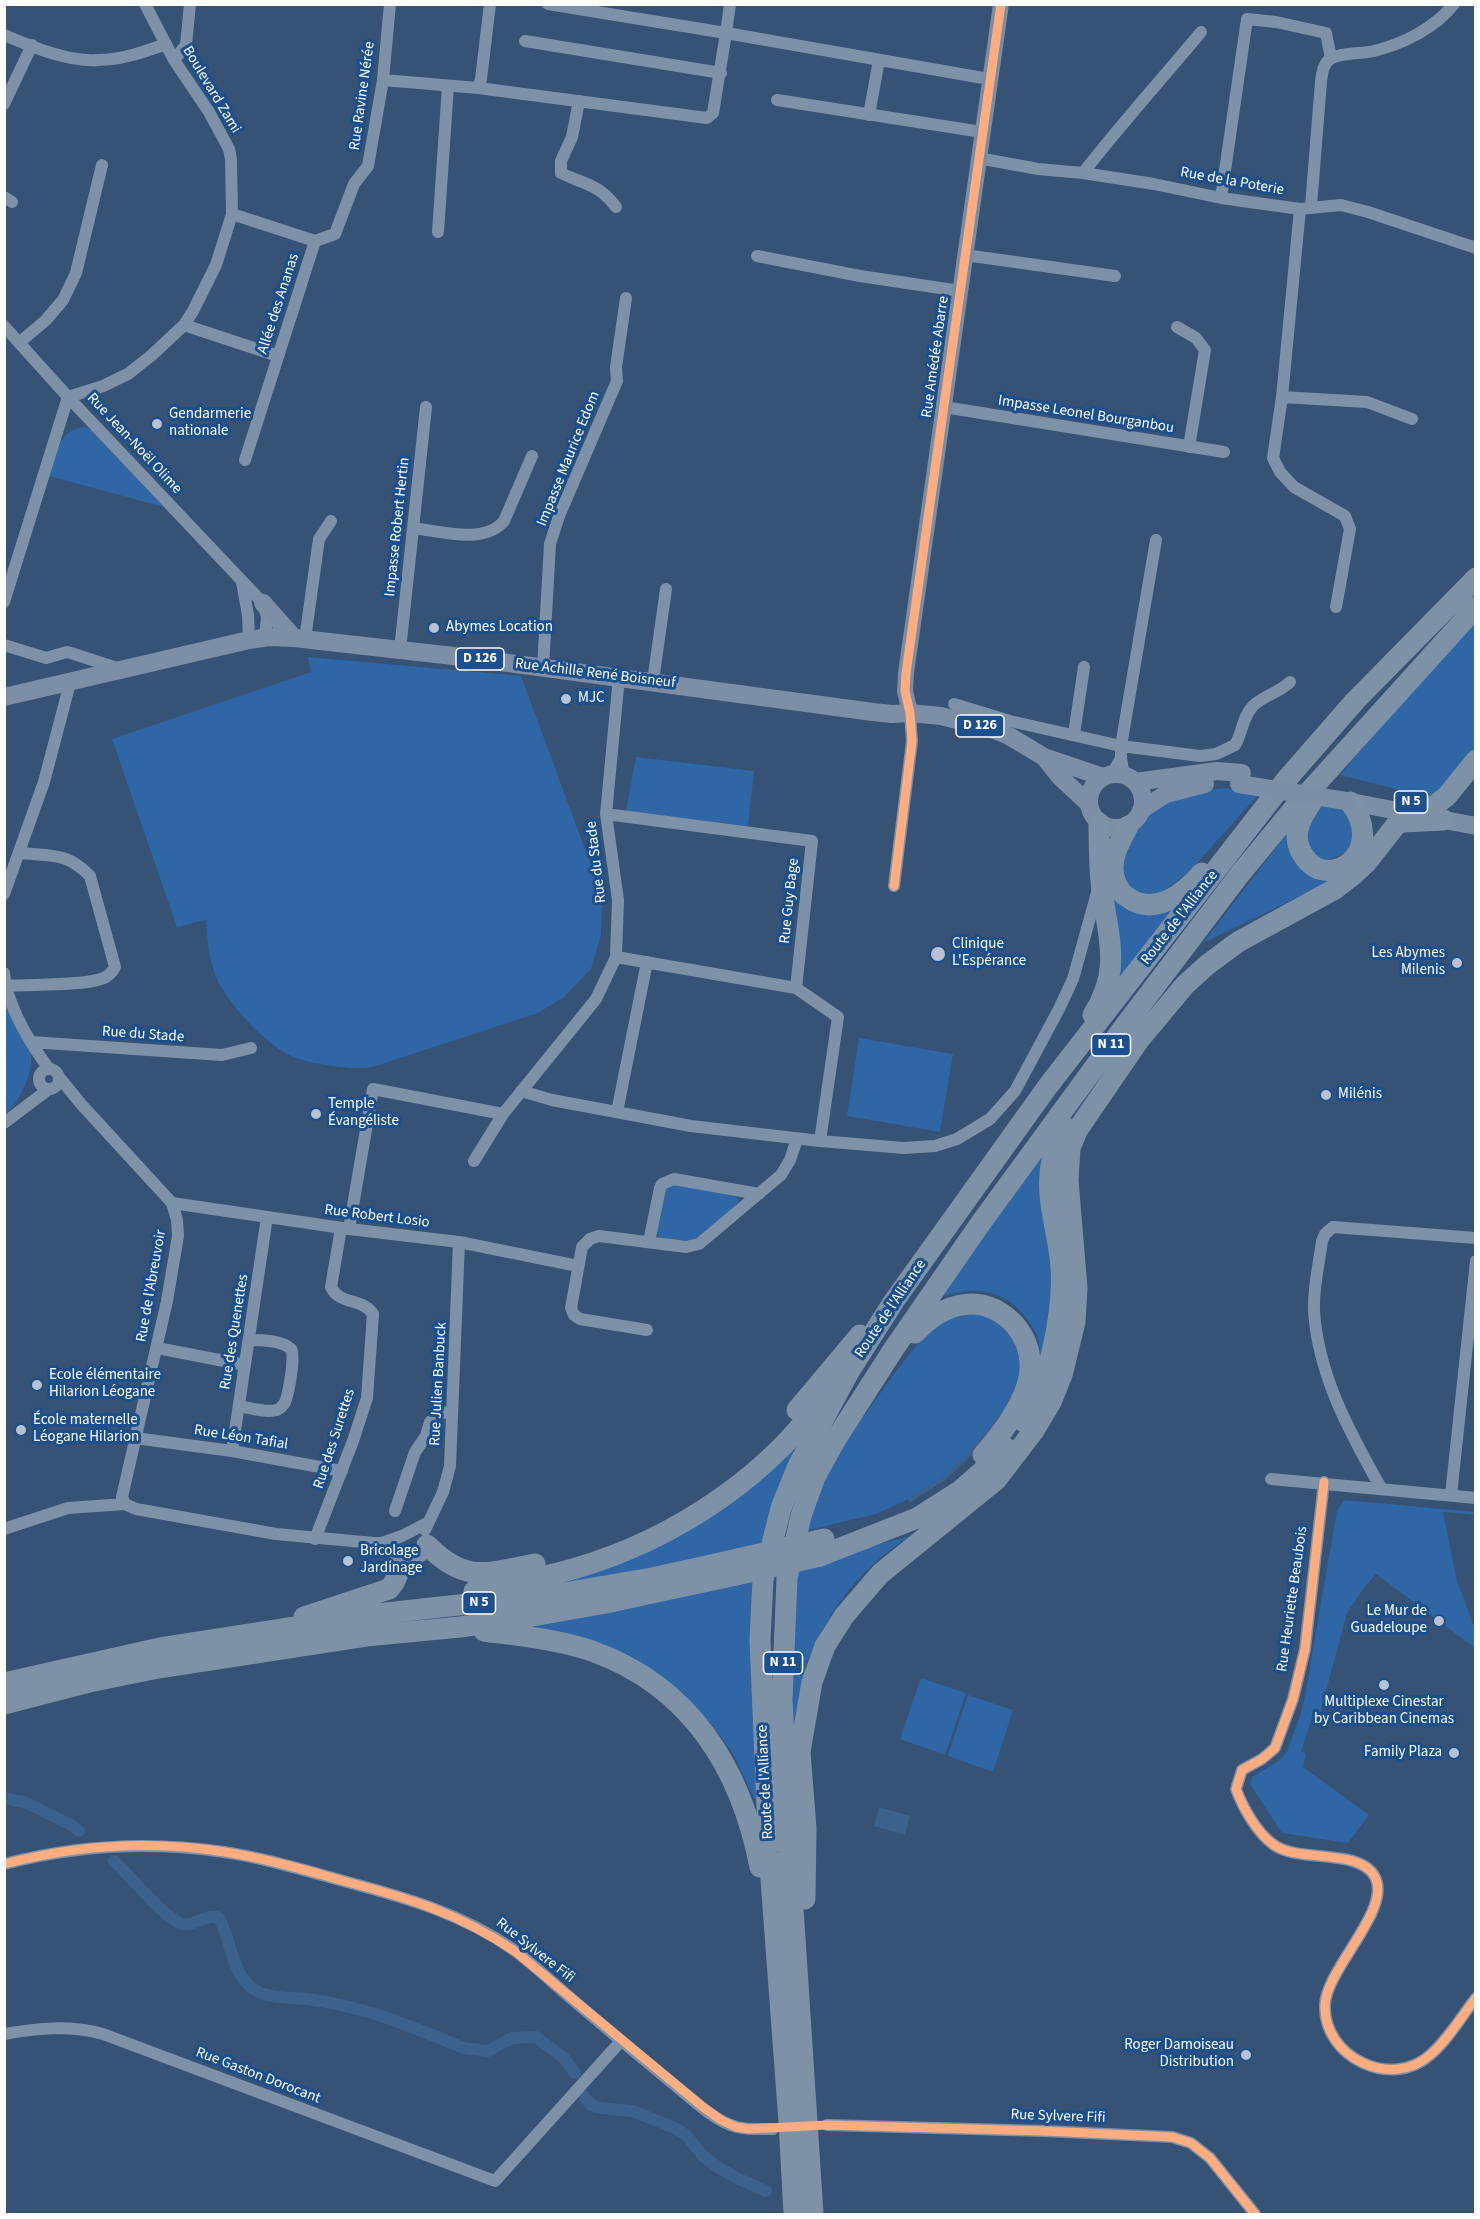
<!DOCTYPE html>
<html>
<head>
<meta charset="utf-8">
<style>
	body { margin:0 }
	#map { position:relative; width:1480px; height:2219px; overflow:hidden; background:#365274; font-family:"Source Sans 3",sans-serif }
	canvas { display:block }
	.frame { position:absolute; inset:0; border:6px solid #fff; pointer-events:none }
</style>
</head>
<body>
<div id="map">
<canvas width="1480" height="2219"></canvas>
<div class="frame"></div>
</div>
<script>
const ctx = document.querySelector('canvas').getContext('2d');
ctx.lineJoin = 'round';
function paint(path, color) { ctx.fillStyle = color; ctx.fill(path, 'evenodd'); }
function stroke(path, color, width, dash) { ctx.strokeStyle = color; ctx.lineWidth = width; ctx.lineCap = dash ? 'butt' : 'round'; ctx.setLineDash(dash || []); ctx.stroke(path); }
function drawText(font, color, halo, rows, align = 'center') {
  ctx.font = font + ' "Source Sans 3",sans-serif'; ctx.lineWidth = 6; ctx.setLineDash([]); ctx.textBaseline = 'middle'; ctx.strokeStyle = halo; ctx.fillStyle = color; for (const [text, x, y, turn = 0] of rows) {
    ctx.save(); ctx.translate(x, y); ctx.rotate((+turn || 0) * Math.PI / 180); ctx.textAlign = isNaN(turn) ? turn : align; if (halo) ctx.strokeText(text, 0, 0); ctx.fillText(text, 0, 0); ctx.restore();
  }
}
paint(new Path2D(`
	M85 427 91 430 164 507 49 476C56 454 58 430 85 427Z
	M1475 624V748L1452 780 1432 798 1340 775 1413 690Z
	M308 657 521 676 602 895 601 934 591 969 564 997 538 1013 388 1062C381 1064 373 1067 366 1068 351 1070 307 1063 293 1057 268 1047 228 1004 217 979 209 961 207 939 206 920L177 927 112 739 311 672Z
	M636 757 754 771 748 827 626 811Z
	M1225 788 1261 792 1189 872 1161 893 1145 896 1131 889 1120 878 1124 842 1145 820 1151 809 1182 793Z
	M1319 803 1345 807 1359 824 1347 852 1325 861 1309 851 1302 828Z
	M1292 827 1333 880 1203 943Z
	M1112 892 1122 902 1186 896 1114 985Z
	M4 996C13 1014 25 1033 30 1051 36 1069 19 1104 5 1114Z
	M859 1038 953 1054 940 1132 847 1116Z
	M1051 1140 1055 1282 1041 1367C1040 1358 1041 1348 1038 1339 1037 1333 1032 1327 1029 1322 1009 1292 979 1285 945 1296L942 1292Z
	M670 1184 731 1193 738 1198 739 1202 695 1242 661 1239 656 1232 664 1190Z
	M980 1308 1019 1337 1022 1372 1012 1400 960 1466 911 1498 876 1514 805 1531 809 1511 840 1449 897 1370 936 1321Z
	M797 1443 783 1479 767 1543 573 1584 474 1594 639 1555Z
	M1344 1500 1476 1512 1475 1515 1443 1512 1457 1581 1475 1629V1648L1376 1574 1363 1589 1347 1613 1320 1713 1314 1711 1301 1752 1306 1753 1303 1767 1369 1815 1348 1843 1282 1833 1250 1784 1252 1777 1280 1760 1287 1752 1303 1707 1337 1511Z
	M910 1536C867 1564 837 1598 815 1645 812 1653 806 1661 804 1670 800 1688 799 1707 797 1725L793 1726 790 1618 796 1566Z
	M756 1575 757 1805 735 1757 716 1730 682 1692 631 1656 593 1641 534 1627 515 1625Z
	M921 1678 966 1693 945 1755 900 1739Z
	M968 1695 1013 1710 993 1772 948 1756Z`), '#2f66a5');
paint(new Path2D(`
	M879 1807 910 1816 905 1835 874 1826Z`), '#3b618d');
stroke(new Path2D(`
	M1008 1404 1015 1389
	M910 1500 945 1478 972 1452 996 1423`), '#3b618d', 4);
stroke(new Path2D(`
	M4 1798 27 1803 73 1826 79 1831
	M114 1861C130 1875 165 1920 183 1924 197 1926 205 1913 219 1918 232 1941 230 1970 252 1988 266 1999 289 1997 306 1999 362 2005 412 2027 464 2048L488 2051 512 2038 536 2037 564 2058 575 2073
	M583 2095 591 2105 600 2108 633 2111 677 2129 687 2136 702 2155 716 2166 739 2179 766 2191`), '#3b618d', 12);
stroke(new Path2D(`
	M548 4 726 33 730 4
	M4 35C33 47 67 62 98 60 121 60 144 52 166 44
	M525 41 721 73
	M174 60 186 45 190 4
	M383 80 478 88 707 118 713 113 726 33 989 79
	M478 88 481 79 490 4
	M777 100 982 132
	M579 101 572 137 561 161V173C585 185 599 184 616 207
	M4 104 32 45
	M869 115 879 60
	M978 158 1038 169 1083 173 1154 184 1221 198 1300 209 1341 205 1368 212 1476 248
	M1083 173C1121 124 1162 79 1201 32
	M4 197 12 202
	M1221 198 1247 19 1276 22 1326 33 1331 58
	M1311 206 1321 82C1322 74 1323 62 1332 58 1344 52 1361 54 1374 51 1403 44 1435 28 1454 4
	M1300 209 1282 397 1273 458 1280 472 1294 487 1345 516 1350 529 1336 607
	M232 214 315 241 245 460
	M438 232 448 86
	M315 241 335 234 354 184 368 166 383 80 390 4
	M965 255 1115 276
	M757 256 860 276 960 291
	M184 325 278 356
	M4 326 68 397 263 603 267 617 265 637
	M1177 327 1196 338 1205 350 1189 447
	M20 342 46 320 63 300 76 273 102 165
	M68 397 103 386 128 374 152 355 184 325 193 311 216 265 232 214 231 159 229 149 209 112 174 60 145 4
	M1282 397 1367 402 1412 419
	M944 407 1224 452
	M413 528C440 531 484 545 504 521L532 456
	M242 582 248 615 249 640
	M4 602 68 397
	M305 639 319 539 331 521
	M4 645 46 658 67 652 71 653 120 669
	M400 650 426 407
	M543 668 550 544 559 516 617 381 616 367 626 298
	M653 681 666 589
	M954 704 1010 721 1121 746 1200 756 1216 754 1235 745C1243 732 1242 717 1253 706 1264 695 1279 693 1290 682
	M1074 734 1084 667
	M1112 774 1121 758
	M1124 776 1121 758V746L1156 540
	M606 814 812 841 796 988
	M894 886 912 741 910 713
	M4 894 44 782 70 683
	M616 957 796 988 838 1017 820 1141
	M4 973C7 1005 30 1043 49 1069
	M5 986C30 984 80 986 101 979 108 977 112 973 115 967L90 876C67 852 51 856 20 853
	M31 1042 222 1055 251 1048
	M39 1079a10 10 0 1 1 20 0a10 10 0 1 1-20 0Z
	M59 1077 81 1104 172 1203 177 1220 178 1236 167 1301 122 1497 125 1504
	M521 1091 552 1100 691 1126 820 1141 904 1148 935 1146 957 1139 990 1119 1015 1091 1059 1009 1073 979 1098 889
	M617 1112 647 962
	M4 1123 49 1089
	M474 1161 503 1114 596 999 616 957 618 900 606 814 619 677
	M172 1203 349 1229 459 1242 578 1266
	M349 1229 373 1089 503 1114
	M649 1242 660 1188 662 1184 674 1179 759 1194
	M647 1330 580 1319 574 1315 571 1308 582 1247 590 1239 599 1236 686 1247 699 1244 781 1175 790 1160 797 1139
	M157 1348 245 1365
	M239 1406C250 1408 266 1413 277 1410 279 1409 282 1407 284 1404 288 1398 296 1354 291 1349 282 1340 261 1340 250 1340
	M135 1438 232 1451 342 1471
	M232 1451 267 1217
	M1271 1479 1476 1498
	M1324 1482 1305 1649 1293 1699 1275 1748 1262 1759 1242 1770 1236 1789C1243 1808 1257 1833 1274 1845 1300 1863 1360 1848 1375 1877 1392 1910 1326 1969 1325 2005 1323 2057 1391 2090 1430 2055 1448 2040 1461 2017 1476 1998
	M1381 1488C1350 1433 1318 1375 1314 1311 1313 1288 1319 1264 1322 1241L1325 1234 1333 1227 1476 1238
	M1451 1495 1476 1261
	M395 1511 415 1452 426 1436 430 1422 439 1413 452 1412
	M4 1529 68 1508 125 1504 136 1509 276 1534 374 1543H382L402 1536 427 1523
	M425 1530 443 1492 450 1466 459 1242
	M315 1539 353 1441 367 1398 373 1314C363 1298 339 1305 331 1287L341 1228
	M399 1551 407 1560H415L425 1553V1541
	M4 1864C77 1845 150 1841 224 1852 265 1858 307 1871 347 1882 407 1898 463 1914 514 1950 534 1965 553 1983 573 2000 607 2029 642 2058 677 2087 695 2101 714 2121 737 2127 748 2130 761 2129 773 2129
	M4 2034C38 2028 70 2025 103 2034L495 2181 621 2041
	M827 2125 1044 2131 1172 2137 1191 2143 1210 2158 1255 2214`), '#7d92a8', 12);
stroke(new Path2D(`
	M910 713 905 691 906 673 1001 4`), '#798da4', 16);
stroke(new Path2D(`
	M263 603 294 638
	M4 697 249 640 269 637 294 638 471 658 873 712 892 714 910 713 941 716 992 729 1009 736 1044 757 1103 777
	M1044 757 1060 777 1089 804
	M1089 801a27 27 0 1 1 54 0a27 27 0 1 1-54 0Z
	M1135 782 1217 771 1242 773
	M1346 801 1476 826
	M1141 810 1166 794 1205 784`), '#7d8ea7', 18);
stroke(new Path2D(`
	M1311 803C1299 821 1290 838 1305 858 1330 892 1388 851 1350 802
	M1433 807 1447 796 1476 760
	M1128 826C1122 839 1112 854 1113 869 1113 879 1118 891 1127 897 1155 917 1183 894 1202 873
	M1093 1015C1120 972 1110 943 1103 898 1099 873 1099 847 1099 823
	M915 1333C944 1302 983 1291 1015 1325 1024 1336 1030 1348 1030 1363 1032 1394 1003 1433 983 1455
	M797 1410 860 1335
	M1024 1422C1049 1386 1064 1311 1061 1267 1059 1234 1045 1199 1051 1166 1053 1154 1059 1138 1065 1127
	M427 1545C466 1584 486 1573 535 1564
	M820 1556 917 1518 961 1490 1001 1455 1006 1448
	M474 1591C500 1585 528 1581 554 1574 657 1549 758 1487 821 1401
	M304 1617 389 1589C399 1579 399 1568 401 1555
	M484 1631C520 1636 557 1639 592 1651 690 1686 741 1768 760 1867
	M4 1683 160 1648 386 1613 558 1594 652 1578 738 1559
	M4 1704 89 1682 158 1668 366 1636 460 1627 510 1620 606 1603 736 1575
	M805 1899 806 1828 800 1752 812 1682 825 1646 844 1616 880 1574 996 1480 1035 1429 1051 1402 1062 1375 1075 1322 1077 1288 1068 1180 1070 1148 1078 1129 1139 1040 1185 985 1207 965 1238 942 1335 889 1352 876 1367 862 1396 825 1402 822 1444 820
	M794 2214 789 2122 769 1853 760 1640 763 1580 781 1508 798 1466 850 1370 894 1301 1048 1086 1286 780 1355 701 1476 578
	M813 2214 793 1908 782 1700 787 1578 801 1516 815 1477 836 1439 893 1350 980 1224 1124 1027 1240 874 1296 806 1476 607`), '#7e92a7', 21);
stroke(new Path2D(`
	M1239 784 1346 801`), '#7d8ea7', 18);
stroke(new Path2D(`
	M738 1559 824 1539
	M736 1575 820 1556`), '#7e92a7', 21);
stroke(new Path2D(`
	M894 886 912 741 910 713 905 691 906 673 1001 4
	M1324 1482 1305 1649 1293 1699 1275 1748 1262 1759 1242 1770 1236 1789C1243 1808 1257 1833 1274 1845 1300 1863 1360 1848 1375 1877 1392 1910 1326 1969 1325 2005 1323 2057 1391 2090 1430 2055 1448 2040 1461 2017 1476 1998
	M4 1864C77 1845 151 1840 225 1852 264 1858 303 1869 340 1880 408 1898 457 1912 516 1952L703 2107 721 2120 736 2127 749 2129 827 2125 1044 2131 1172 2137 1191 2143 1210 2158 1255 2214`), '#ffac80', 9);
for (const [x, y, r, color] of [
	[157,424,6,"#b9c2ce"],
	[434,628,6,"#b9c2ce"],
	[566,699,6,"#b9c2ce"],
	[938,954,8,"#b9c2ce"],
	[1457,963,6,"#b9c2ce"],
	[1326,1095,6,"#b9c2ce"],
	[316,1114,6,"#b9c2ce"],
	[37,1385,6,"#b9c2ce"],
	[21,1430,6,"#b9c2ce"],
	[348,1561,6,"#b9c2ce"],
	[1439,1621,6,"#b9c2ce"],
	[1384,1685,6,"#b9c2ce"],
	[1454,1753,6,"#b9c2ce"],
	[1246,2055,6,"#b9c2ce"]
]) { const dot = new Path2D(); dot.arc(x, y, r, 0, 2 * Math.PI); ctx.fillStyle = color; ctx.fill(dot); stroke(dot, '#1b4f8f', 2); }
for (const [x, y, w] of [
	[480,659,48],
	[980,726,48],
	[1411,802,33],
	[1111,1045,39],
	[479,1603,33],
	[783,1663,39]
]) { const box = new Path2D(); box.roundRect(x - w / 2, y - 11, w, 22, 4.5); ctx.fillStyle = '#1b4f8f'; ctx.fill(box); stroke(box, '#fff', 1.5); }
drawText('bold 14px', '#fff', null, [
	["D 126",480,659],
	["D 126",980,726],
	["N 5",1411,802],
	["N 11",1111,1045],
	["N 5",479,1603],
	["N 11",783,1663]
]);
drawText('15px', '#fff', '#1b4f8f', [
	["Boulevard Zami",211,90,59],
	["Rue Ravine Nérée",363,96,-82],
	["Rue de la Poterie",1232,182,10],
	["Allée des Ananas",279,304,-72],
	["Rue Amédée Abarre",936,357,-82],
	["Impasse Leonel Bourganbou",1086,415,9],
	["Rue Jean-Noël Olime",134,444,47],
	["Impasse Maurice Edom",569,459,-68],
	["Impasse Robert Hertin",398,527,-84],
	["Rue Achille René Boisneuf",595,674,7],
	["Rue du Stade",597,862,-97],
	["Rue Guy Bage",790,901,-84],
	["Route de l'Alliance",1180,918,-52],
	["Rue du Stade",143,1035,4],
	["Rue Robert Losio",377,1217,7],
	["Rue de l'Abreuvoir",152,1286,-80],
	["Route de l'Alliance",891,1309,-56],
	["Rue des Quenettes",235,1332,-81],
	["Rue Julien Banbuck",439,1384,-87],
	["Rue Léon Tafial",241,1438,9],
	["Rue des Surettes",335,1439,-72],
	["Rue Heuriette Beaubois",1293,1599,-82],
	["Route de l'Alliance",766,1782,-93],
	["Rue Sylvere Fifi",535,1951,38],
	["Rue Gaston Dorocant",258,2076,21],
	["Rue Sylvere Fifi",1058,2117,2]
]);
drawText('15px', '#fff', '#1b4f8f', [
	["Gendarmerie",169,415],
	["nationale",169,432],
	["Abymes Location",446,628],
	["MJC",578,699],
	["Clinique",952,945],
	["L'Espérance",952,962],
	["Les Abymes",1445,954,"right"],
	["Milenis",1445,971,"right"],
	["Milénis",1338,1095],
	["Temple",328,1105],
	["Évangéliste",328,1122],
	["Ecole élémentaire",49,1376],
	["Hilarion Léogane",49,1393],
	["École maternelle",33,1421],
	["Léogane Hilarion",33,1438],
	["Bricolage",360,1552],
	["Jardinage",360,1569],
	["Le Mur de",1427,1612,"right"],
	["Guadeloupe",1427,1629,"right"],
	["Multiplexe Cinestar",1384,1703,"center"],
	["by Caribbean Cinemas",1384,1720,"center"],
	["Family Plaza",1442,1753,"right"],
	["Roger Damoiseau",1234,2046,"right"],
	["Distribution",1234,2063,"right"]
], 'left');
</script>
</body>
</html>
